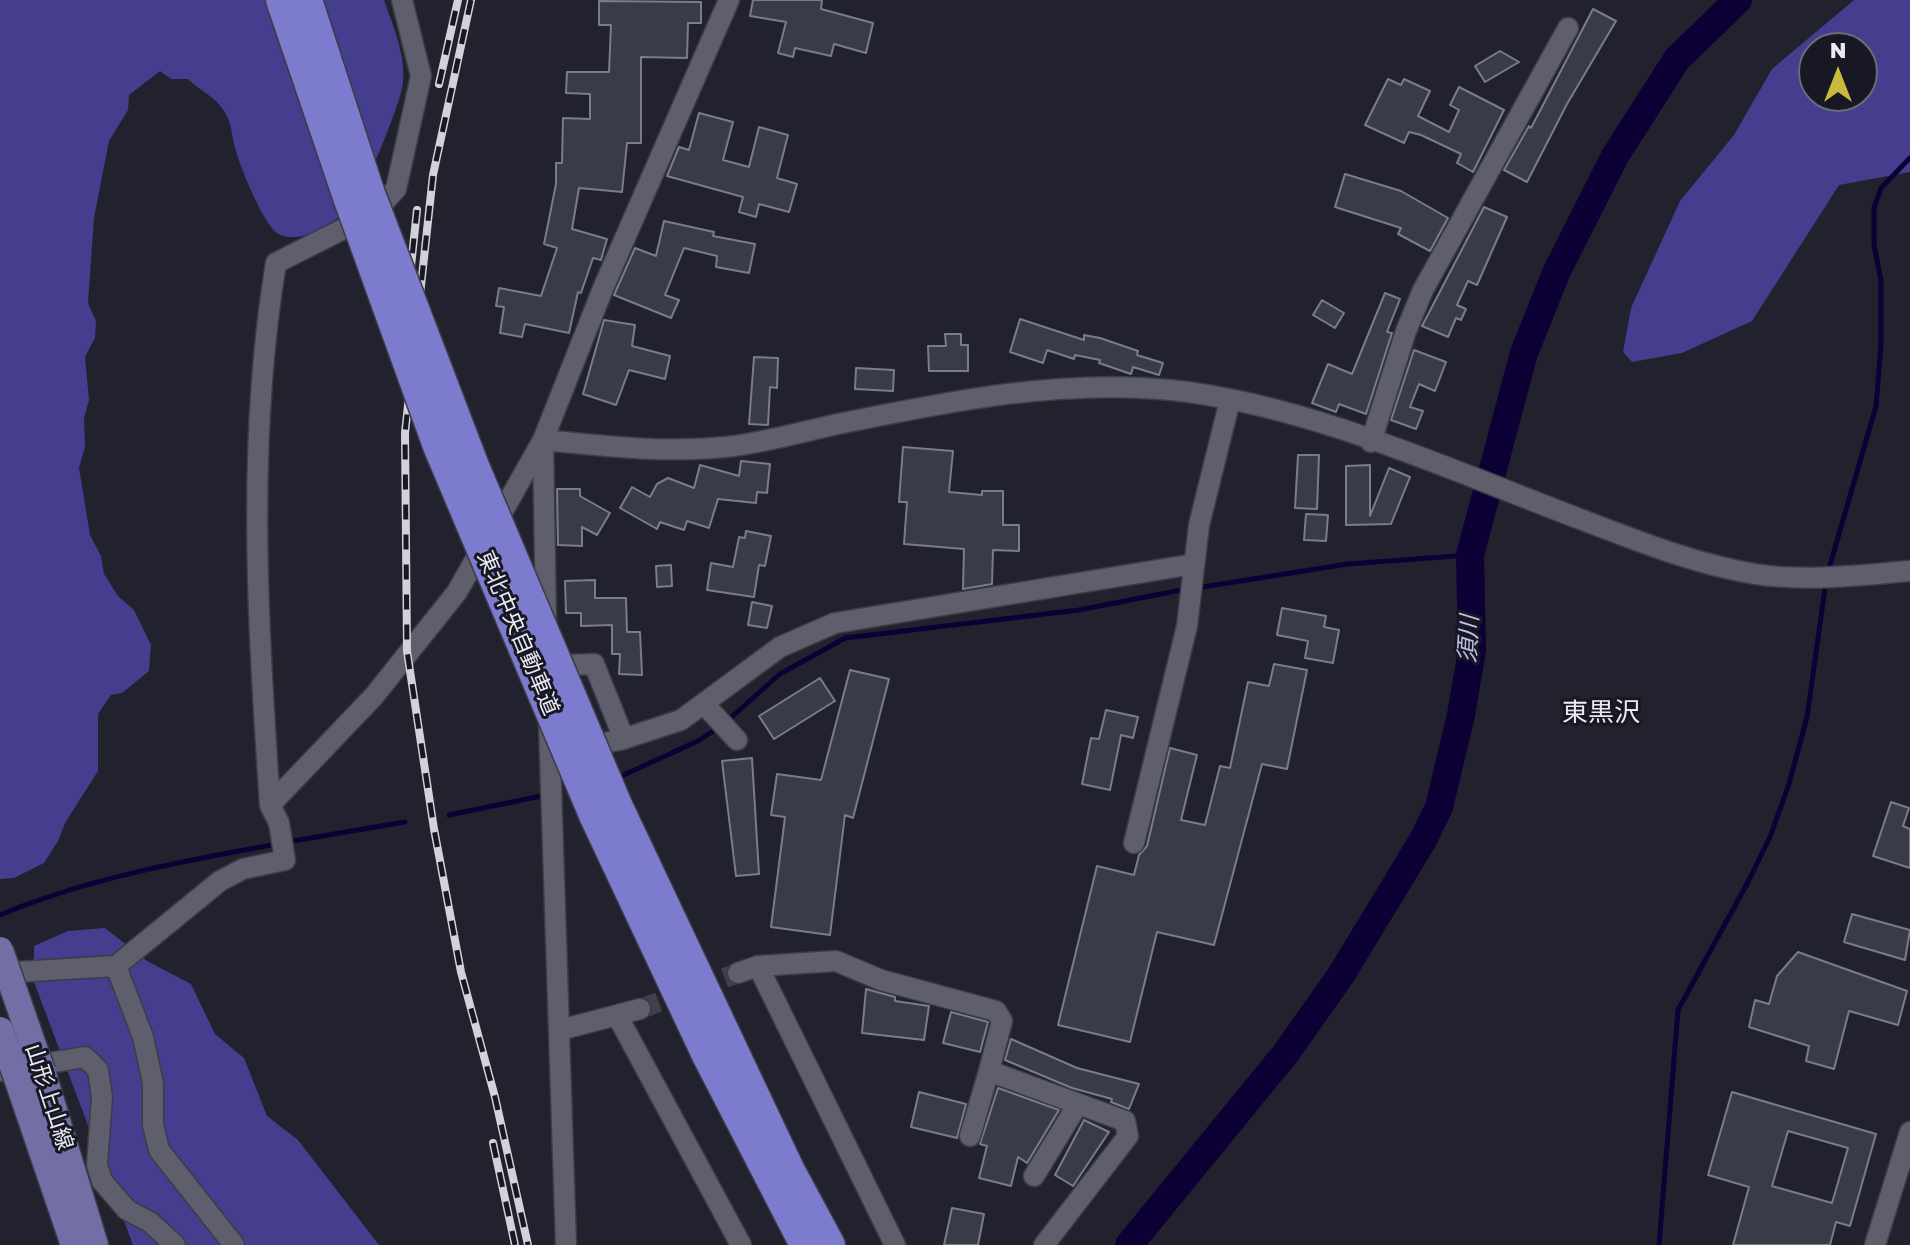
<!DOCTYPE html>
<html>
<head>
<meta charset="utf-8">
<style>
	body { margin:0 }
	#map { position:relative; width:1910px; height:1245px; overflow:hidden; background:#21222e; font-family:"Golos Text",sans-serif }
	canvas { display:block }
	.north { position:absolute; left:1798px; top:32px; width:80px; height:80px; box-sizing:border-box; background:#181824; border:2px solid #6c6c76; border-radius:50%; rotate:0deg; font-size:22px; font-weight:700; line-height:32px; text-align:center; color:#e9eaf2 }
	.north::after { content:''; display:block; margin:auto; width:28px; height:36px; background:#c8bb3b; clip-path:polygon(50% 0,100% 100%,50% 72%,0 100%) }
</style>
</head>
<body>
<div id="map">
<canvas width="1910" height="1245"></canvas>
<div class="north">N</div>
</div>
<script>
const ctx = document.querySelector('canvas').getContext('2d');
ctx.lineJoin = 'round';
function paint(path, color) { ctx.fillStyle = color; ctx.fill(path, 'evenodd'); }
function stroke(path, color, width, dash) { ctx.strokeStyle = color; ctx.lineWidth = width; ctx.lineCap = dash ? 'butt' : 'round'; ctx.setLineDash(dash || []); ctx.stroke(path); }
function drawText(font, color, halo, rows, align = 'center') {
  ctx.font = font + ' "Golos Text","Noto Sans JP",sans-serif'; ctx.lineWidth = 6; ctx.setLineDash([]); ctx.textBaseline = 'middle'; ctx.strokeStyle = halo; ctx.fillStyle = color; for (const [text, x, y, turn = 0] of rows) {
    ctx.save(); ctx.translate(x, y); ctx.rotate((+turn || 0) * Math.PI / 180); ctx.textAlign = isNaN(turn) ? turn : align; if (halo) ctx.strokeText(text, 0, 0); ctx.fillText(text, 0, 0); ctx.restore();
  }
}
paint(new Path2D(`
	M0 0H384C393 26 406 55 403 83 400 105 371 175 358 196 346 217 300 249 277 233 263 223 241 169 236 151 231 137 233 124 224 111 215 96 200 91 188 79H171L160 71 129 95 128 110 109 141 94 218 88 303 96 321 95 338 85 357 89 400 84 418 85 447 79 468 90 535 101 556 104 574 118 596 134 610 151 645 149 671 122 693 111 695 98 714V771L65 823 58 841 44 863 14 878 0 879Z
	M1854 0H1910V172L1839 185 1752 321 1682 353 1632 362 1623 352 1631 308 1680 201 1734 135 1772 69ZM1814 48H1862V96H1814Z
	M105 928 147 961 191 984 215 1034 244 1058 267 1116 298 1140 379 1245H133L34 982V946L68 931Z`), '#453d8e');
stroke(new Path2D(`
	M1828 572 1876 406 1881 345V280L1874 245V208L1881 188 1910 158
	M1196 588 1348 564 1470 555
	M727 721 780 674 845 638 1079 610 1186 589
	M617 778 698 741 719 727
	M449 815 546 795
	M287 842 405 822
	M0 915C88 878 184 861 277 844
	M1659 1245 1678 1010 1748 882 1770 837 1789 784 1807 717 1826 581`), '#0d0035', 5);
stroke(new Path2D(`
	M1129 1245 1286 1053 1341 975 1423 840 1439 807 1461 715 1472 650 1470 555 1524 353 1556 273 1615 156 1677 59 1738 0`), '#0d0035', 28);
const building = new Path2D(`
	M753 0H822L821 9 873 23 866 53 834 44 831 56 795 48 793 57 778 53 786 22 750 16Z
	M599 1 701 2V23H688L687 58 641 57V143H627L622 192 579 188 572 229 607 239 601 260 593 258 581 293 578 292 569 333 525 324 522 337 500 333 504 307 496 306 499 288 541 296 557 248 544 244 556 184V163H562L563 118 590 119V94L566 93 567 72H609L611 25H599Z
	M1593 9 1616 21 1567 104 1527 182 1504 170 1529 126 1531 128Z
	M1500 51 1519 62 1485 82 1475 66Z
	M1388 79 1401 85 1404 79 1430 91 1418 116 1449 132 1459 110 1450 105 1459 87 1504 110 1473 172 1457 163 1461 154 1421 135 1409 132 1404 143 1365 125Z
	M699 113 733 122 723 160 749 167 759 127 788 135 777 178 797 184 789 212 759 204 756 217 739 212 743 197 667 176 679 147 689 150Z
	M1345 174 1401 191 1448 218 1430 251 1398 234 1401 228 1335 207Z
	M1484 207 1507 217 1477 285 1468 281 1457 305 1466 309 1461 320 1456 318 1448 337 1422 326Z
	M664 221 714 232 713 236 755 244 749 273 716 267 717 256 684 248 665 295 679 300 671 318 614 295 635 248 656 256Z
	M1385 293 1400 299 1387 332 1392 333 1366 414 1339 404 1336 412 1312 403 1328 364 1352 374Z
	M1322 300 1344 313 1335 328 1313 315Z
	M1020 319 1084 340V335L1100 338 1138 351 1137 355 1163 363 1159 375 1133 367 1131 374 1099 363 1100 360 1075 355 1074 359 1047 350 1043 363 1010 352Z
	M604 320 635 325 632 346 670 356 665 379 629 370 616 405 583 394Z
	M945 334H961V345H968V371H929L928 346H946Z
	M1414 350 1446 362 1435 391 1419 384 1410 407 1423 411 1416 429 1391 420Z
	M754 357 778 358 777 388 770 387 768 425 749 424Z
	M856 368 894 370 893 391 855 389Z
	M903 447 953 451 949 492 982 495V491H1003V525H1019V551L993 550 992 584 963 589 964 549 904 544 907 502H899Z
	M1298 455H1319L1317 509 1295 508Z
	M741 461 770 464 767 493 757 492 756 503 718 499 709 528 687 521 684 530 660 522 657 529 620 508 632 487 650 497 657 484 668 478 694 488 700 465 739 476Z
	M1370 465V516L1389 468 1410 477 1391 524 1346 525V466Z
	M557 489H580V496L610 513 597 535 582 527V546L558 545Z
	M1306 514 1328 515 1326 541 1304 540Z
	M746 531 771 536 765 566 759 565 754 597 707 590 711 563 733 567 739 537 745 538Z
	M671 565 672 586 657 587 656 566Z
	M595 580V598H626L627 632H640L642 675 619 674 620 654H612V625L581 626V613H566L565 581Z
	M752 602 772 606 767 628 748 625Z
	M1282 608 1326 616 1324 627 1339 630 1333 663 1305 658 1308 641 1277 635Z
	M1274 664 1307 670 1287 769 1262 764 1214 945 1157 932 1130 1042 1058 1025 1097 866 1134 875 1139 855 1147 846 1170 748 1197 755 1181 820 1205 825 1220 766 1230 768 1248 682 1269 686Z
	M850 670 889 679 853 818 845 815 830 935 771 927 785 817 771 815 777 774 821 780Z
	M820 678 835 701 774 739 759 716Z
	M1106 710 1138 717 1133 738 1121 735 1110 790 1082 784 1091 738 1099 739Z
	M752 758 759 874 736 876 722 761Z
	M1891 802 1909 808 1903 826 1910 829V868L1873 856Z
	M1852 914 1910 930 1905 960 1844 942Z
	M1798 952 1907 991 1898 1025 1849 1011 1834 1069 1806 1061 1809 1046 1749 1027 1755 1000 1769 1004 1777 976Z
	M866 989 895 997V1001L929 1006 924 1040 862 1033Z
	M951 1012 988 1022 980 1052 943 1043Z
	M1011 1039 1077 1068 1139 1084 1129 1109 1111 1102 1112 1099 1072 1088 1005 1060Z
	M998 1088 1059 1110 1027 1163 1018 1157 1011 1186 979 1178 987 1146 980 1144Z
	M919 1092 966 1104 957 1138 911 1127Z
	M1732 1092 1876 1134 1850 1226 1836 1222 1830 1245H1733L1749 1187 1708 1175ZM1788 1131 1848 1148 1832 1203 1772 1186Z
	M1084 1120 1109 1132 1073 1186 1055 1175Z
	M952 1208 984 1214 978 1245H944Z`);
paint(building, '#3a3b48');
stroke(building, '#7b7c8a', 2);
stroke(new Path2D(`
	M640 1009 738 973`), '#3f404b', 20, [20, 10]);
const minor = new Path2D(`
	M1371 442 1406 331 1423 290 1568 28
	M546 621 543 440 604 286 729 0
	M547 666 594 664 624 739
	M704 704 737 740
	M549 725 566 1245
	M582 747 620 740 681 720 780 647 835 623 1194 564
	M270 805 374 696 457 592 543 440C604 446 663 453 725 447 764 443 804 431 843 423 951 401 1060 379 1171 390 1307 404 1453 471 1580 519 1638 541 1694 564 1755 574 1805 582 1860 575 1910 571
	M1134 843 1187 626 1199 525 1230 400
	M116 966 143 1037 153 1083V1125L159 1150 234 1245
	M758 966 895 1245
	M0 973 116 966 220 881 243 869 285 860 279 823 270 805C258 625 246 442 276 263L373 214 396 189 421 76 402 0
	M738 973 758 966 836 961 881 980 996 1011 1002 1021 989 1071 1125 1121 1128 1136 1044 1245
	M618 1017 741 1245
	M560 1030 640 1009
	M0 1071 85 1057 98 1070 102 1097 97 1165 102 1181 127 1210 150 1222 175 1245
	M970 1136 989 1071
	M1034 1176 1078 1104
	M1875 1245 1910 1132`);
const major = new Path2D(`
	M42 1071 95 1245
	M17 1078 74 1245`);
const highway = new Path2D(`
	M281 0 349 200
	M307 0 369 191
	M617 805 789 1169 830 1245
	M594 815 707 1055 805 1245`);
stroke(minor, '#3c3c46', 23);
stroke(major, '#3c3c46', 29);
stroke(highway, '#3c3c46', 33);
stroke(minor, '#5e5e6c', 20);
stroke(major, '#716fa6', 26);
stroke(highway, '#7d7bcd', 30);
const rail = new Path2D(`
	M471 0 433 175 405 433 407 651 434 829 461 972 495 1097 528 1245
	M439 84 458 0
	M406 313 417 210
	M493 1143 515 1245`);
stroke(rail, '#d1d2da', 8);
stroke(rail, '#181824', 5, [15]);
const majorBridge = new Path2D(`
	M0 950 42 1071
	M0 1030 17 1078`);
const highwayBridge = new Path2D(`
	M369 191 474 466 617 805
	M349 200 438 446 594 815`);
stroke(majorBridge, '#3c3c46', 29, []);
stroke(highwayBridge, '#3c3c46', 33, []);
stroke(majorBridge, '#716fa6', 26);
stroke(highwayBridge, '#7d7bcd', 30);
drawText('22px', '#e9eaf2', '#181824', [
	["東北中央自動車道",518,633,67],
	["山形上山線",49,1097,72]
]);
drawText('italic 24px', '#bfc0ee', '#181824', [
	["須川",1469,639,-87]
]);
drawText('26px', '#e9eaf2', '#181824', [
	["東黒沢",1601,713]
]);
</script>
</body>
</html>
